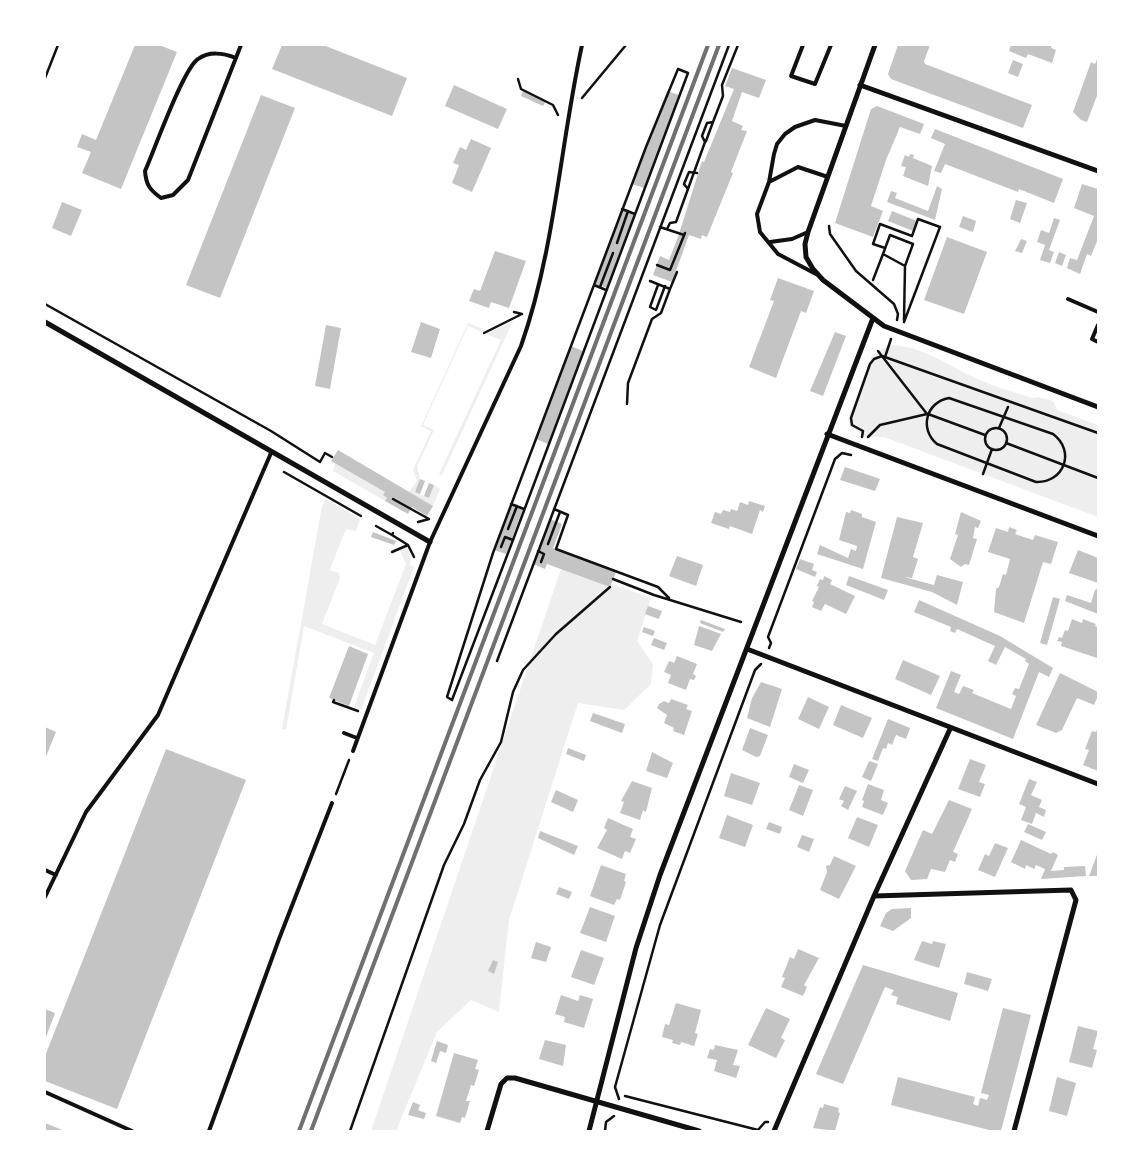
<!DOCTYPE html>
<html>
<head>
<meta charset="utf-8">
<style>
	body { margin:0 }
	#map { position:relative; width:1143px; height:1176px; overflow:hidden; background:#fff; font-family:"Titillium Web",sans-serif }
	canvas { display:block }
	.frame { position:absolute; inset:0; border:46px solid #fff; pointer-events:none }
</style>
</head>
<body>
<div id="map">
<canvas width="1143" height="1176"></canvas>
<div class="frame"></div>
</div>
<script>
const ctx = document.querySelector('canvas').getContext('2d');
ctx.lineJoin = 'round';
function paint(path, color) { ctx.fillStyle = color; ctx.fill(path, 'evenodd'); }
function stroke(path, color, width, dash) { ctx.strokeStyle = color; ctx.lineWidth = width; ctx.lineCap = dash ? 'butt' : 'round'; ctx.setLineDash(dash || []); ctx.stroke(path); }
paint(new Path2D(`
	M513 321 442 475 439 474 501 340 486 334Z
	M468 323 483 329 480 331 468 326 423 425 434 430 417 466 420 479 415 492 429 498 434 485 440 489 433 506 409 492 417 481 413 470 431 431 421 426Z
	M890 345C920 345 947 365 973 377 992 386 1013 392 1033 398L1039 397 1053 401 1057 410 1098 425V517L884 437H868L850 427 848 419 872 355Z
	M335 463 385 492 383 495 387 498 385 501 333 471Z
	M326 499 360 519 356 531 346 529 332 564 330 570 339 573 340 578 322 624 375 645 406 564 400 550 407 547 411 557 410 565 414 567 361 710 354 707 374 653 304 626 286 730 282 729 322 506Z
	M562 566 651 598 637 641 653 664 651 684 624 710 578 703 509 920 499 1012 471 1000 437 1032 396 1131H371Z`), '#eee');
paint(new Path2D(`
	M135 45H159L177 52 121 189 82 173 91 152 77 147 82 134 96 140Z
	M282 45H323L407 78 392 116 272 69Z
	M898 45H930L924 61 925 64 1032 105 1023 128 891 79 888 74Z
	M1011 45H1052L1051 48 1056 50 1052 63 1028 54 1026 58 1009 51Z
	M1098 57V93L1087 122 1081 120 1073 112 1091 62 1095 64Z
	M1013 60 1023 64 1018 77 1008 73Z
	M732 68 766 80 759 98 742 92 732 121 743 126 741 130 747 131 731 172 733 173 707 237 702 235 701 239 689 235 672 282 653 275 660 256 669 260 678 237 702 161 704 162 734 89 725 86Z
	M454 85 507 109 498 129 445 106Z
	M523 91 546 101 543 106 521 96Z
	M667 91 679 95 644 188 632 184Z
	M261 95 295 108 220 298 186 285Z
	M877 106 924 124 920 134 900 127 886 160 871 206 883 211 873 237 835 223 871 109Z
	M935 129 1063 179 1054 203 1019 189 1018 192 945 164 941 173 934 171 945 144 931 138Z
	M471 139 491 148 472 192 452 183 459 165 453 163 460 147 466 150Z
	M910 154 914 155 913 158 932 166 928 186 903 176 906 167 901 166 905 155 909 157Z
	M1082 184 1098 189V239L1091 256 1087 254 1080 274 1067 268 1070 258 1077 260 1094 216 1074 208Z
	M937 186 942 189 935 220 887 202 891 191 897 193 895 198 928 211Z
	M1016 200 1027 203 1020 223 1010 219Z
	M62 202 82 210 71 236 52 228Z
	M623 210 635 214 607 288 595 284Z
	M892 211 917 221 913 231 888 221Z
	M963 216 976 221 973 232 959 227Z
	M1054 218 1060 220 1049 250 1054 252 1050 263 1040 260 1045 245 1037 242 1041 230 1049 233Z
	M947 237 987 252 964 314 924 300Z
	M1021 239 1027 241 1022 253 1015 251Z
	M495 251 526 261 509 308 491 302 489 308 469 301 474 289 480 291Z
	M1059 252 1066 255 1062 266 1055 263Z
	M778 278 814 291 806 313 801 311 776 378 749 367 774 301 770 300Z
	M421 322 440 329 431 358 411 352Z
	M326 325 341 328 330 389 315 386Z
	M835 332 846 336 823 396 810 391Z
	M571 346 583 351 548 444 536 439Z
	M338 450 433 506 427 516 412 507 408 514 385 501 387 498 383 495 385 492 331 461Z
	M845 467 880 479 875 491 840 480Z
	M420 479 425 481 420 494 415 492Z
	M429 483 434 485 429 498 424 496Z
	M749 501 765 506 763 512 760 510 752 534 730 526 729 529 711 523 715 512 721 514 723 510 730 512 731 509 737 511 740 502 748 505Z
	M512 505 523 509 506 554 494 550Z
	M851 510 862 514V517L876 522 863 569 817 554 820 545 848 558 851 549 856 551 857 546 839 540 846 512 850 513Z
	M961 512 981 521 978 528 975 527 973 538 977 539 969 565 965 564 961 567 950 559 958 535 955 534Z
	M897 517 923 523 913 557 918 559 912 578 904 577 934 585 937 575 963 582 957 605 932 592 881 578Z
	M550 519 562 524 553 548 616 572 610 587 547 564 545 569 533 564Z
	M1009 527 1017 530 1015 534 1033 540 1035 535 1058 542 1051 564 1043 562 1024 623 994 612 996 589 999 587 1003 574 1006 575 1010 559 988 552 996 528 1008 532Z
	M373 532 396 541 394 545 371 537Z
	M1078 550 1098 558V583L1069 573Z
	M677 556 703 565 696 586 669 576Z
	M800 559 814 564 812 570 817 572 815 577 796 569Z
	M824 576 832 580 830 584 855 596 846 614 825 604 821 611 812 607 814 602 812 601 819 587 817 586 820 579 823 580Z
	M849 576 888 590 884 600 846 585Z
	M1098 588V614L1065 601 1067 595 1091 603 1095 590Z
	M1053 597 1060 599 1047 645 1040 643Z
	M919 600 1000 636 1053 668 1049 677 1039 672 1013 739 936 708 951 671 961 675 954 692 959 694 963 686 974 690 972 693 1011 709 1016 696 1012 694 1015 688 1019 689 1029 664 1025 661 1026 659 1005 647 996 665 988 661 995 646 957 629 955 633 950 631 951 627 914 612Z
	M648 606 662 611 659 619 645 614Z
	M1072 619 1082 623 1083 619 1096 624 1095 626 1098 627 1097 658 1061 646 1062 642 1057 641 1059 637 1062 638 1065 630 1068 631Z
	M701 620 725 629 723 632 700 623Z
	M699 626 721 634 712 651 694 645Z
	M644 627 655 631 653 636 642 632Z
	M654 638 667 643 664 650 651 645Z
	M349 646 368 654 349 706 329 698Z
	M677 656 697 664 693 674 696 676 694 680 690 679 686 690 668 683 671 675 664 672 669 661 674 663Z
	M903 660 940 676 931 695 895 679Z
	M1060 673 1098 692V696L1094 705 1077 698 1062 730 1056 733 1036 725Z
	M761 682 782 689 770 727 747 718 752 698Z
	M808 697 829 707 819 729 798 719Z
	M671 699 688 705 686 709 692 711 684 735 673 731 674 728 664 723 667 715 657 708 659 704 664 701 669 703Z
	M841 705 872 718 863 738 833 725Z
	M593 713 625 724 622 733 590 721Z
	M888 719 910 728 906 739 896 735 892 745 888 743 886 749 883 748 878 761 872 759Z
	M45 727 56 732 45 759Z
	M1098 727V771L1083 765 1089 750 1085 749 1092 731 1096 732Z
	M750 728 768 735 760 756 756 757 742 750Z
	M568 748 586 755 584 761 566 754Z
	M166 749 246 780 117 1109 45 1081V1056Z
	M652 752 673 763 667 778 646 771Z
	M970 759 986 765 979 782 985 784 980 797 958 789Z
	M869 761 878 764 871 781 862 777Z
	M794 764 809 770 803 783 789 777Z
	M731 773 760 783 752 805 724 796Z
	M1029 779 1037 782 1031 795 1042 800 1039 807 1046 810 1044 817 1036 813 1032 824 1021 820 1026 807 1019 804Z
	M632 781 652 788 646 812 643 810 640 820 620 813 624 802 621 801Z
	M868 784 884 790 881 800 888 803 883 815 862 807 864 801 862 800Z
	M799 785 813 790 803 816 789 810Z
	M845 786 857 791 848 810 841 806 844 801 839 799Z
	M556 790 578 800 573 812 551 802Z
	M949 800 972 809 953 852 958 854 955 862 950 860 945 872 931 869 927 879 911 880 905 871 923 830 932 834Z
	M727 815 753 825 745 847 719 838Z
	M857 817 878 825 869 847 848 838Z
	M608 818 633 829 630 837 636 839 630 853 625 851 622 859 597 848 607 830 604 828Z
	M769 822 782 827 780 834 766 829Z
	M1028 824 1046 832 1042 840 1024 832Z
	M540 831 578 846 574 855 538 838Z
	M802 835 814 839 809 852 797 847Z
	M1021 840 1051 854 1053 852 1058 855 1051 871 1064 870V867L1085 866 1086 876 1041 879 1045 869 1036 865 1034 869 1026 865 1025 869 1011 862Z
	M995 843 1008 848 995 877 978 870 985 854 989 856Z
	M1098 852V876H1089Z
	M834 856 856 866 839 899 820 890 827 872 826 866 830 865Z
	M601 865 626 874 624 881 626 882 620 900 617 899 614 905 590 896Z
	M559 887 572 892 569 899 556 894Z
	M590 907 615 916 606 942 580 933Z
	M911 908V918L893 931 880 926 886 913 892 909Z
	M922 941 932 944 933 941 946 944 939 968 914 960Z
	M536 942 551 947 546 962 531 958Z
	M798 949 819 958 804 985 807 987 803 996 781 987 785 978 782 977 790 957 794 959Z
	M581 950 604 958 594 985 571 977Z
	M493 960 498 962 494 974 488 971Z
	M863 965 958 993 950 1021 896 1004 898 997 891 995 894 990 885 987 843 1084 816 1074Z
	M967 972 992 979 988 991 964 984Z
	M561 995 578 1001 580 995 593 999 584 1028 564 1022 565 1017 555 1014Z
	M676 1003 701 1010 695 1033 698 1034 694 1046 681 1042 680 1045 672 1043 673 1040 662 1037 665 1024 669 1025Z
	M766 1008 790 1019 781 1038 785 1040 776 1058 748 1045Z
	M1003 1008 1031 1015 1001 1131H993L891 1105 898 1077 975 1097 973 1104 978 1106 980 1098 987 1100 989 1095 981 1093Z
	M45 1009 55 1013 45 1040Z
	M1078 1026 1098 1031 1093 1049 1097 1050 1092 1068 1069 1062Z
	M545 1040 566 1045 563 1066 539 1059Z
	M437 1041 448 1045 446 1053 440 1051 436 1063 431 1061Z
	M715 1045 738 1050 733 1065 740 1066 736 1078 714 1071 717 1060 707 1058 710 1049 714 1050Z
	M454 1053 478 1060 475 1069 479 1070 474 1086 471 1085 466 1101H470L465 1118 462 1117 460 1123 436 1116Z
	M1057 1077 1076 1083 1067 1116 1049 1111Z
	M413 1102 420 1105 418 1110 426 1113 424 1119 408 1115Z
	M824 1104 839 1108 838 1112 840 1113 835 1131 813 1128 820 1107 823 1108Z
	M45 1123 65 1131H45Z`), '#c4c4c4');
stroke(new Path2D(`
	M45 78 58 45
	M518 79 521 89 553 105 558 115
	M582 98 626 45
	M706 141 713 122
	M688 189 684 184 689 172 697 173
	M622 209 635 214
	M829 226 830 234 856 271 894 304 898 314 897 320
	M660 227 684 235
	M667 229 670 223 676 222 705 142 702 136 707 123 713 122 723 96 722 85 738 45
	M890 235 913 244 905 266 883 254Z
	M617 243 628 211
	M885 248 873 244 880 224 912 236 918 219 940 227 904 322
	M657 265 670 270 685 233
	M873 280 883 254
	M594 285 606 290
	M658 285 650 307 656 310 665 286
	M600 287 613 253
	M670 289 677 272
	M45 304 271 431 320 462 325 453 332 457
	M514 312 522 314
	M904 320 905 266
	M484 333 520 315
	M885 357 891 339
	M949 398 1053 434C1076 451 1064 483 1036 482L937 444C919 429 926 402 949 398Z
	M627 404 628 383 652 319 661 313 670 289 650 281
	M928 414 985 435
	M985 439a11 11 0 1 1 22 0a11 11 0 1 1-22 0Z
	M999 428 1008 407
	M862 437 863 431 852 425 851 418 870 364 874 359 882 356 1098 433
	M868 437 880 425 927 414 878 351
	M1006 443 1098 478
	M284 472 361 516
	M983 474 992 449
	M393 499 429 519
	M511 504 524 509
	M554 509 568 515 556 549 658 587 669 598
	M418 522 429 519
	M376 526 392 535
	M508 529 517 506
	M548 544 560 512
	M408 545 414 557
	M501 547 505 537 513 540 452 700 447 697 493 553 646 147 678 69 688 73 513 540
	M538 551 544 554 541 562
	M392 552 408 545 392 535 393 533
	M613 579 654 595 741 622
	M769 648 771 643 768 637 835 459 842 453 851 455
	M497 661 729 45
	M334 700 333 702 358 711
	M336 794 349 760
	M625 1096 758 1130 765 1122H768
	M619 1099 615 1087 660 925 755 670 761 664
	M350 1131 444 865 464 824 480 780 501 742 513 692 523 670 556 634 610 587
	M605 1131 606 1122 614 1116`), '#111', 2.5);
stroke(new Path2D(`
	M803 45 791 76 815 84 831 45
	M236 58C224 53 209 51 198 59 183 69 154 151 145 171 146 185 150 190 161 198L173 195 188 180 241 45
	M769 182 798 167 828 177
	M770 242 792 239 808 232
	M816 274 778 254 760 232 757 214 769 182 774 154 777 144 785 134 795 127 815 120 846 126
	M1068 299 1098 312
	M1098 325 1092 339 1098 342
	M344 733 357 738
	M353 751 430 542 521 346C555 249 560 146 582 45
	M45 870 56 875
	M45 897 86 812 158 715 271 453
	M45 1092 132 1131
	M209 1131 279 939 332 803`), '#111', 4);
stroke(new Path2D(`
	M875 45 808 232 805 244 806 257 813 269 823 280 884 326 1098 407
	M860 85 1098 171
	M45 322 430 542
	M827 434 1098 536
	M747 649 1098 784
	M874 896 1071 890 1076 900 1014 1131
	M487 1131 501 1084 507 1078H515L699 1131
	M589 1131 636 948 660 875 873 318
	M774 1131 874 896 950 729`), '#111', 5);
stroke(new Path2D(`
	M299 1131 708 45
	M311 1131 719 45`), '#707070', 4);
</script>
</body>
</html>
